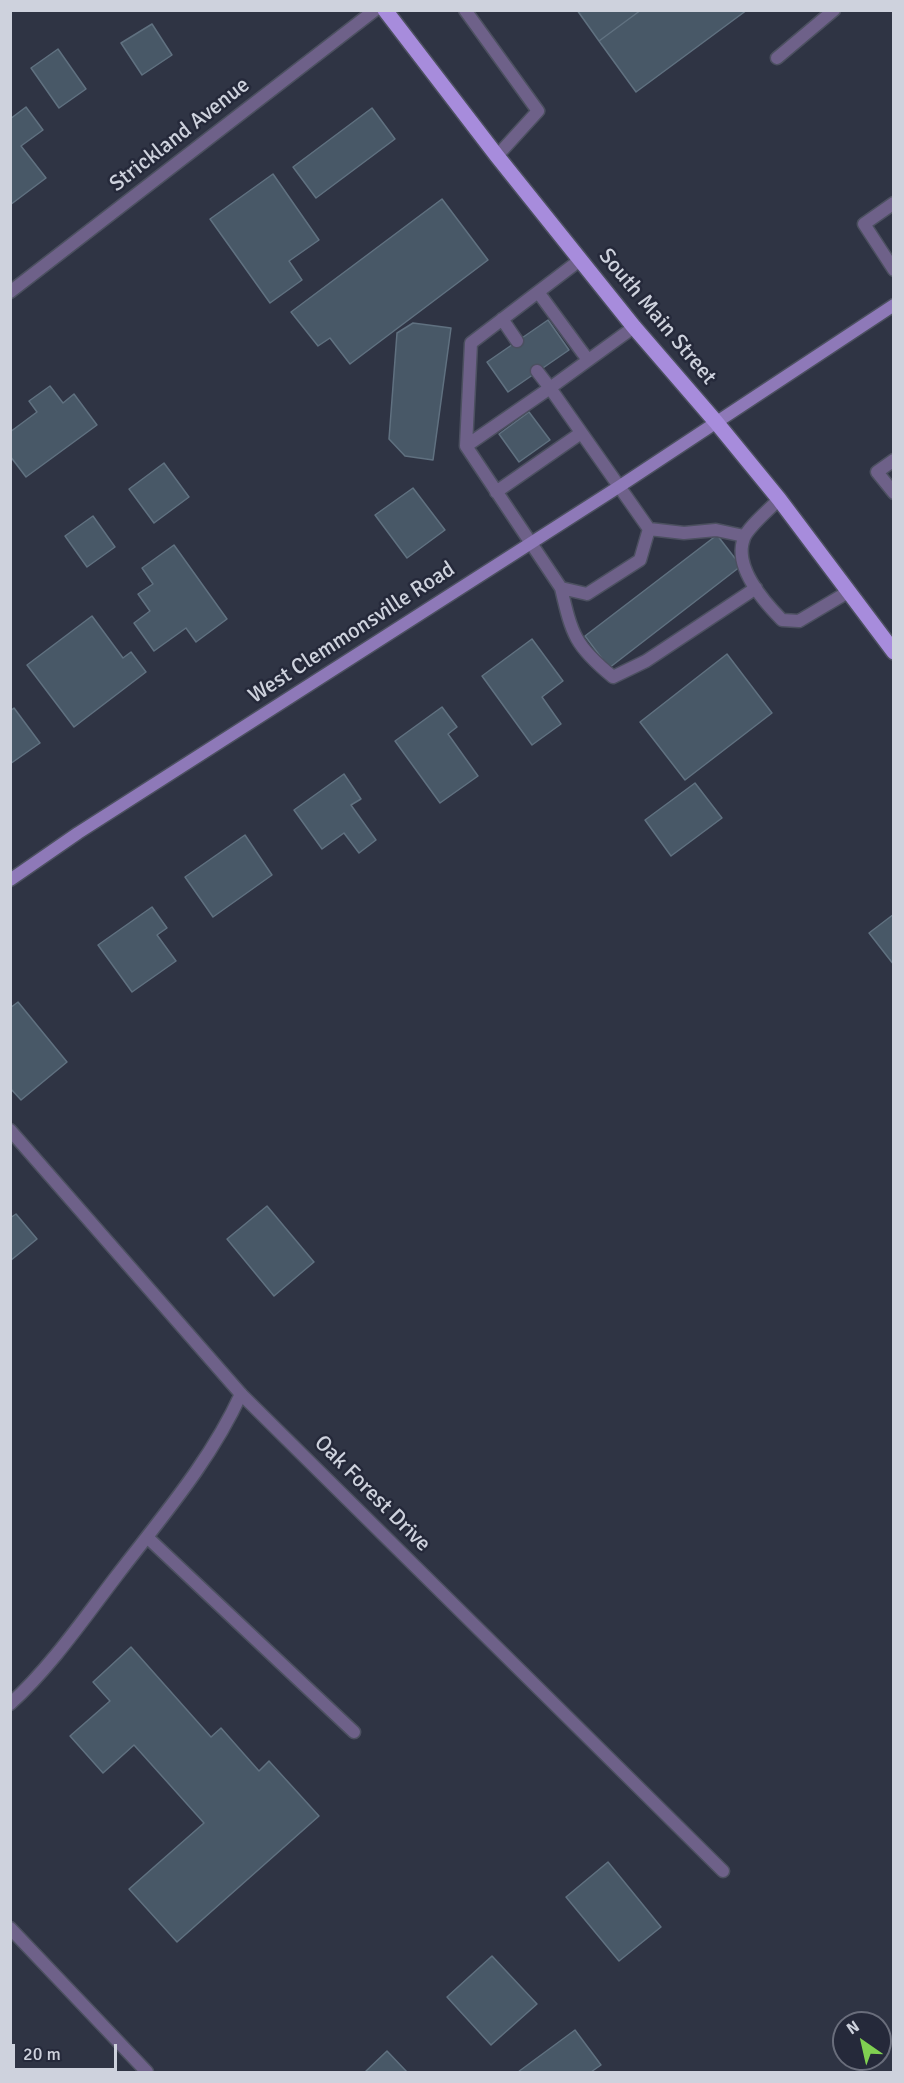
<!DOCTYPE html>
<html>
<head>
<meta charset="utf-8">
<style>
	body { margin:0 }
	#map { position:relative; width:904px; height:2083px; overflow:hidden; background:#2f3444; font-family:Signika,sans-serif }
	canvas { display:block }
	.frame { position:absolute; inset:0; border:12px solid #ced2dd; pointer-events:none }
	.north { position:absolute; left:832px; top:2011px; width:60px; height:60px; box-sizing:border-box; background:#25293a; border:2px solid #696d7b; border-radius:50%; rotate:326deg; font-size:16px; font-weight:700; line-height:24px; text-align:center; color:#ced2dd }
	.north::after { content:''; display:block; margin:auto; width:21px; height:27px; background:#80d051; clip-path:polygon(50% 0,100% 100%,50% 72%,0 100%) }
	.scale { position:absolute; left:12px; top:2044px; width:105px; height:27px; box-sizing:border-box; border:3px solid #ced2dd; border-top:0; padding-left:8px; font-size:18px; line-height:21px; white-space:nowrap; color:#ced2dd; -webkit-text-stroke:4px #25293a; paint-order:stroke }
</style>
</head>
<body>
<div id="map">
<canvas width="904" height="2083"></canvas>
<div class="frame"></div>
<div class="north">N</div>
<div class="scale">20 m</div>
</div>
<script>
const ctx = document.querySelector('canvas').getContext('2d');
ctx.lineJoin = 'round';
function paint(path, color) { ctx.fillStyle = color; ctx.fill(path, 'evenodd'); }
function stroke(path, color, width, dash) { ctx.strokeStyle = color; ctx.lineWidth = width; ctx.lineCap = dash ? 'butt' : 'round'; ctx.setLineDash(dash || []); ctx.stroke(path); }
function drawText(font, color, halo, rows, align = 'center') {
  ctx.font = font + ' Signika,sans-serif'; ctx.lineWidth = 5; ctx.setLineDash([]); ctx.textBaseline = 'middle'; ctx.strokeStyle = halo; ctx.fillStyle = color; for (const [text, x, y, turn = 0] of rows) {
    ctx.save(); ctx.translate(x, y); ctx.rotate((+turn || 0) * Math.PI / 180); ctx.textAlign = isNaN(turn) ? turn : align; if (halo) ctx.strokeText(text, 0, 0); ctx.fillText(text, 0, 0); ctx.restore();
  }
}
const building = new Path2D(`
	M577 10H641L599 41Z
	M641 10H747L636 92 599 41Z
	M152 24 172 55 142 75 121 43Z
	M58 49 86 89 59 108 31 68Z
	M26 107 43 130 21 146 46 178 10 205V119Z
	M372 108 395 139 316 198 293 167Z
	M273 174 319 240 289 261 302 280 270 303 210 219Z
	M442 199 488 260 350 364 330 338 318 346 291 312Z
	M548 320 569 350 508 392 487 362Z
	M413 323 451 328 433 460 405 456 389 439 397 333Z
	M50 386 63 403 74 394 97 425 26 477 10 456V432L37 412 29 401Z
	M529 412 550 440 519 462 499 434Z
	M164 463 189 497 154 523 129 489Z
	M413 488 445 530 407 558 375 515Z
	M93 516 115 547 87 567 65 536Z
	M717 535 741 566 609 668 585 636Z
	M174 545 227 619 196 642 186 628 154 651 134 623 150 611 138 594 153 584 142 568Z
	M92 616 123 658 131 652 146 672 74 727 27 665Z
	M532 639 563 681 542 697 561 724 532 745 482 676Z
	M727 654 772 713 685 780 640 722Z
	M442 707 457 727 448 734 478 776 440 803 395 741Z
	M14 708 40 743 10 764V711Z
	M344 774 361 799 351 805 376 840 359 853 344 833 322 849 294 810Z
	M695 783 722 818 671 856 645 820Z
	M245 835 272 875 213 917 185 877Z
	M152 907 167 928 157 935 176 961 132 992 98 945Z
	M894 914V965L869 933Z
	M18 1002 67 1062 21 1100 10 1088V1008Z
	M267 1206 314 1262 274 1296 227 1239Z
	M16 1214 37 1239 10 1261V1218Z
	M131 1647 211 1737 221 1728 259 1771 269 1761 319 1816 177 1942 129 1889 204 1823 134 1745 103 1773 70 1736 110 1701 93 1682Z
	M608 1862 661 1927 619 1961 566 1897Z
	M492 1956 537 2004 491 2045 447 1997Z
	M575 2030 601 2065 591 2072H518Z
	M387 2051 407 2072H365Z`);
paint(building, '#485867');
stroke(building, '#607180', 1.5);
const service = new Path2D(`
	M465 10 538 111 497 156
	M777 58 834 10
	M894 203 864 224 894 270
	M538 292 588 360
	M502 319 517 341
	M537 371 550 388 634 327
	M466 446 550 388 649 529 640 560 587 594 561 588 466 446 471 343 580 260
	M894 460 877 472 894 493
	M496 492 581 433
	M779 499C770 509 748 527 744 538 733 566 763 601 782 620L799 621 848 592
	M649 529 684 533 716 530 744 536
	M561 588C572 635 575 646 613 677L646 661 756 588
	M147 1537 354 1732
	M10 1704C49 1669 83 1620 115 1578 160 1519 210 1462 241 1394`);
const minor = new Path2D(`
	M10 292 375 10
	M10 1130 241 1394 723 1871
	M10 1928 147 2072`);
const secondary = new Path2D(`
	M10 880 78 833 620 486 894 305`);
const primary = new Path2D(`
	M385 10 497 156 634 327 716 422 779 499 894 652`);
stroke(service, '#4c5060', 15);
stroke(minor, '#4c5060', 15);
stroke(secondary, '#4c5060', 15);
stroke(primary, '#4c5060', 18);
stroke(service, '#6e6189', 12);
stroke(minor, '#6e6189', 12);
stroke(secondary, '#8e79b8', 12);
stroke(primary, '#a78cdc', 15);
drawText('22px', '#ced2dd', '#25293a', [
	["Strickland Avenue",180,135,-38],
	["South Main Street",657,317,50],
	["West Clemmonsville Road",352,633,-33],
	["Oak Forest Drive",372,1494,45]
]);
</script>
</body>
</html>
